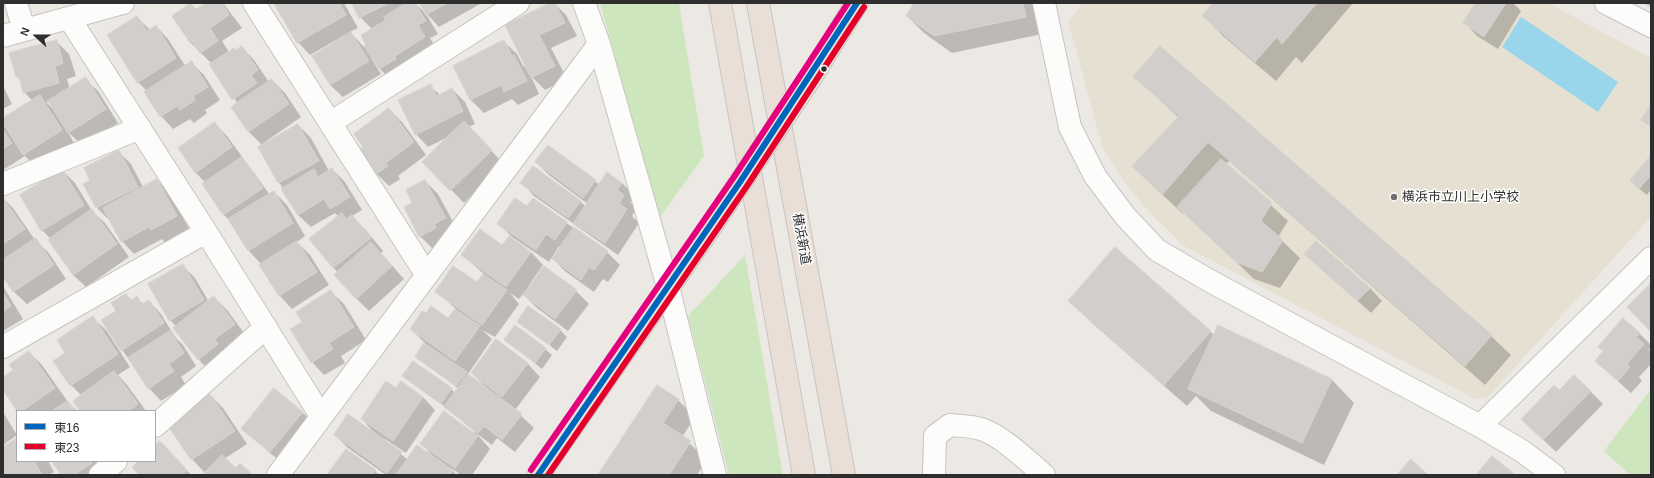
<!DOCTYPE html>
<html>
<head>
<meta charset="utf-8">
<style>
	body { margin:0 }
	#map { position:relative; width:1654px; height:478px; overflow:hidden; background:#ece8e4; font-family:Arial,"Noto Sans JP",sans-serif }
	canvas { display:block }
	.frame { position:absolute; inset:0; border:4px solid #2e2e2e; pointer-events:none }
	.legend { position:absolute; left:16px; top:410px; width:140px; height:52px; box-sizing:border-box; background:#fff; border:1px solid #ababab; margin:0; padding:5px 7px; list-style:none; font-size:12px; color:#2e2e2e }
	.legend li { display:flex; align-items:center; gap:8px; height:20px }
	.legend b { width:20px; border:1px solid #ababab }
	.north { position:absolute; left:16px; top:16px; width:40px; height:40px; -webkit-text-stroke:3px #fff; paint-order:stroke; rotate:291deg; font-size:11px; font-weight:700; line-height:16px; text-align:center; color:#2e2e2e }
	.north::after { content:''; display:block; margin:auto; width:14px; height:18px; background:#2e2e2e; clip-path:polygon(50% 0,100% 100%,50% 72%,0 100%) }
</style>
</head>
<body>
<div id="map">
<canvas width="1654" height="478"></canvas>
<div class="frame"></div>
<ul class="legend">
<li><b style="height:5px;background:#0065bd"></b>東16</li>
<li><b style="height:5px;background:#e4002b"></b>東23</li>
</ul>
<div class="north">N</div>
</div>
<script>
const ctx = document.querySelector('canvas').getContext('2d');
ctx.lineJoin = 'round';
function paint(path, color) { ctx.fillStyle = color; ctx.fill(path, 'evenodd'); }
function stroke(path, color, width, dash) { ctx.strokeStyle = color; ctx.lineWidth = width; ctx.lineCap = dash ? 'butt' : 'round'; ctx.setLineDash(dash || []); ctx.stroke(path); }
function drawText(font, color, halo, rows, align = 'center') {
  ctx.font = font + ' Arial,"Noto Sans JP",sans-serif'; ctx.lineWidth = 3; ctx.setLineDash([]); ctx.textBaseline = 'middle'; ctx.strokeStyle = halo; ctx.fillStyle = color; for (const [text, x, y, turn = 0] of rows) {
    ctx.save(); ctx.translate(x, y); ctx.rotate((+turn || 0) * Math.PI / 180); ctx.textAlign = isNaN(turn) ? turn : align; if (halo) ctx.strokeText(text, 0, 0); ctx.fillText(text, 0, 0); ctx.restore();
  }
}
paint(new Path2D(`
	M1083 3H1548L1651 58V217L1488 397 1475 399 1184 246 1150 213 1124 182 1103 149 1068 21Z`), '#e6e0d3');
paint(new Path2D(`
	M600 3H679L704 156 660 217Z
	M745 255 783 475H729L688 316Z
	M1651 389V475H1630L1604 451Z`), '#cee6be');
paint(new Path2D(`
	M1521 17 1618 82 1598 112 1502 47Z`), '#99d6ec');
paint(new Path2D(`
	M208 3H223L242 28 222 41 229 52 242 47 254 60 269 82 272 80 285 93 301 117 265 142 266 143 298 125 311 138 329 171 332 169 345 182 362 210 352 216 365 229 383 251 381 253 404 279 369 311 356 298 338 273 311 239 339 217 335 213 311 227 298 215 259 147 262 145 249 132 232 108 238 104 212 64 190 42 191 4 197 10Z
	M275 3H344L358 28 350 32 364 47 368 45 372 29 360 17 353 3H404L405 5 409 3H415L426 14 438 34 430 38 437 50 393 82 380 69 373 57 371 58 381 74 343 97 330 85 345 35 310 55 298 42Z
	M421 3H482L439 27 427 14Z
	M552 3H554L566 15 577 36 551 48 567 79 545 90 531 76 539 94 518 105 512 99 484 113 471 100 454 66 504 42 517 54 522 64 528 71 506 26Z
	M916 3H1036L1042 34 952 53 924 33 907 16Z
	M1214 3H1353L1302 63 1296 57 1276 81 1223 36 1203 16Z
	M1478 3H1513L1521 11 1498 49 1477 36 1465 23Z
	M1643 3H1651V7Z
	M137 17 150 30 156 26 168 39 186 67 192 63 204 75 220 100 205 110 207 113 194 123 190 119 173 129 161 116 147 91 138 82Z
	M56 41 69 54 76 76 67 79 70 89 85 79 98 91 118 123 82 145 68 132 74 143 36 167 25 156 3 170V124L5 125 3 119 33 101 24 92 22 81 16 76ZM50 101 54 110 46 102Z
	M1161 47 1491 336 1511 355 1485 385 1229 161 1226 164 1288 221 1278 237 1300 258 1280 288 1254 279 1184 212 1183 214 1153 186 1178 117 1135 77Z
	M3 86 12 104 3 109Z
	M430 86 440 95 452 89 465 102 475 124 468 127 504 164 464 203 424 162 448 137 428 147 416 134Z
	M389 109 402 122 426 155 398 176 400 179 389 186 377 174 360 150 364 147Z
	M215 124 227 136 270 195 274 192 287 205 305 236 297 242 310 255 329 285 292 309 280 296 261 266 262 265 249 251 231 222 224 215 205 182 195 172Z
	M548 147 600 185 622 183 635 196 630 202 637 208 632 216 639 223 618 255 534 196 522 183 580 201 586 207 588 204 549 175 536 162Z
	M119 152 131 164 143 187 157 180 170 193 189 229 165 243 162 239 134 254 122 241 110 221 97 208 84 184 91 180Z
	M1651 157V189L1647 195 1638 188Z
	M62 170 75 183 92 211 105 223 129 257 86 287 73 275 51 239 42 230Z
	M425 181 438 194 458 231 433 249 420 236Z
	M3 198 13 208 35 240 48 252 66 279 27 304 14 292 3 275Z
	M533 199 607 252 620 265 608 282 603 279 594 292 566 272 553 259 561 248 559 246 549 262 512 237 499 224 527 208Z
	M502 247 531 252 543 265 529 285 530 287 576 291 589 304 568 331 537 308 523 294 519 299 510 293 519 304 495 337 482 330 492 339 468 374 485 386 472 373 496 340 528 364 540 377 515 410 534 428 515 452 497 438 492 445 476 433 490 449 472 475H461L451 468 456 475H386L348 448 335 435H376L362 419 397 389 423 397 435 410 406 453 385 439 384 440 408 460 435 459 422 444 474 434 475 432 448 409 404 376 451 389 455 393 459 389 416 357 425 343 411 329 448 320 456 309 437 292 477 284 484 274 462 255Z
	M1115 248 1214 335 1219 326 1332 380 1354 403 1324 465 1211 411 1196 396 1187 406 1092 323 1069 301Z
	M182 265 195 278 209 302 214 297 227 310 247 337 211 372 198 359 176 326 170 320Z
	M1319 266 1370 288 1382 301 1371 313Z
	M3 286 23 319 3 331Z
	M331 292 344 304 366 340 341 356 345 363 324 375 312 362 304 322Z
	M126 295 132 301 137 298 144 304 149 301 161 314 175 337 183 345 196 366 181 377 186 385 161 401 149 388 102 321 118 311Z
	M93 318 106 330 130 367 118 375 127 385 146 411H81L82 396 71 385 66 353Z
	M518 321 560 330 567 337 557 351Z
	M1639 333 1651 345 1649 350 1651 352V364L1639 377 1642 381 1631 393 1609 373 1604 352Z
	M505 339 545 349 552 355 542 369Z
	M29 352 42 365 68 402 77 411H18L3 389V378L14 370Z
	M1590 391 1603 404 1556 452 1535 432Z
	M210 395 223 408 247 444 224 459 236 469 251 475H205L210 468 204 472 192 459Z
	M678 400 695 417 682 437 707 459 697 475H599Z
	M3 412 17 435 3 445Z
	M302 412 315 425 283 464 242 429Z
	M17 439V461H48L54 472 49 475H3V448Z
	M155 447 172 455 191 475H140V461H155Z
	M346 450 375 471 379 475H329Z
	M53 461H99L104 475H62Z`), '#0003');
const building = new Path2D(`
	M191 3 195 10 206 3H222L229 15 210 28 218 41 200 53 192 41 190 43 172 16Z
	M274 3H339L346 15 297 43Z
	M352 3H389L359 18Z
	M407 3H415L426 21 418 25 425 37 395 56 396 59 379 69 364 46 366 45 361 35 386 20 384 17Z
	M420 3H447L426 15Z
	M550 3H555L565 23 539 35 555 66 531 78 505 25Z
	M914 3H1023L1026 17 934 36 906 16Z
	M1213 3H1317L1282 44 1277 37 1255 62 1202 16Z
	M1476 3H1506L1484 37 1463 23Z
	M137 16 147 31 156 25 176 58 137 83 107 35Z
	M351 32 369 61 330 85 312 56Z
	M57 40 63 63 55 66 59 83 23 93 19 76 16 77 9 53Z
	M504 40 512 56 514 55 527 81 504 92 501 85 470 100 453 66Z
	M242 46 258 70 251 75 257 83 232 100 209 64 234 48 235 50Z
	M1160 46 1492 335 1465 366 1208 142 1162 195 1132 166 1179 116 1133 77Z
	M192 61 208 87 193 96 195 100 180 110 177 106 160 117 144 92Z
	M86 77 106 109 68 133 48 101Z
	M272 79 289 104 248 132 231 107Z
	M431 84 436 96 452 88 463 111 415 135 398 100Z
	M40 95 62 130 23 155 3 123V118Z
	M1651 104V127L1641 120Z
	M389 108 414 142 386 163 388 166 376 174 359 150 363 147 354 134Z
	M464 121 492 150 450 191 422 162Z
	M215 122 232 147 195 173 178 148Z
	M298 124 319 161 278 183 258 147Z
	M3 130 12 143 3 149Z
	M548 145 596 180 583 198 535 162Z
	M119 150 138 187 96 208 83 184 90 180 84 168Z
	M1651 155V175L1639 189 1630 181Z
	M242 157 263 188 223 215 202 184Z
	M1221 159 1272 203 1261 221 1283 240 1262 272 1236 262 1177 207Z
	M533 166 581 201 568 218 520 183Z
	M332 168 350 197 330 209 324 199 298 215 281 189 314 169 318 177Z
	M62 169 84 205 41 231 20 195Z
	M607 172 622 183 617 190 624 195 619 204 627 209 605 243 574 223Z
	M157 179 177 216 151 230 149 227 121 242 103 208Z
	M425 180 446 218 434 224 436 228 419 237 404 207 412 203 406 190Z
	M274 191 293 223 248 251 228 219Z
	M3 198 25 229 3 244Z
	M515 198 527 206 533 198 567 222 555 240 546 234 536 250 497 224Z
	M92 209 117 244 73 275 48 240Z
	M342 213 346 219 352 215 371 238 333 268 309 239Z
	M574 227 608 251 594 270 589 267 581 280 552 259Z
	M480 229 502 245 509 236 531 252 506 287 461 255Z
	M36 238 54 265 13 292 3 277V260Z
	M297 241 317 272 279 296 259 265Z
	M1316 241 1370 288 1357 301 1304 254Z
	M371 242 392 266 356 299 334 275Z
	M1115 247 1211 331 1164 385 1068 301Z
	M183 264 204 300 169 321 148 284Z
	M453 266 477 282 483 274 507 290 482 325 435 292Z
	M544 266 577 290 555 319 523 295Z
	M1651 283V332L1627 307Z
	M331 290 354 327 329 343 333 349 311 363 290 329 302 322 296 312Z
	M3 293 11 306 3 311Z
	M126 294 131 300 137 296 142 304 149 300 164 323 121 351 101 320 116 311 111 303Z
	M214 296 235 324 215 339 218 344 198 360 173 328Z
	M431 306 448 318 455 309 480 326 455 361 410 329 422 311 426 313Z
	M528 306 561 329 549 345 517 322Z
	M93 316 118 354 70 386 53 361 65 353 57 340Z
	M1623 318 1640 333 1636 337 1644 344 1627 364 1630 367 1618 381 1595 361 1603 351 1598 347Z
	M515 325 546 348 535 363 504 340Z
	M1218 325 1332 379 1302 443 1188 389Z
	M170 331 184 353 169 364 174 371 148 389 128 358Z
	M496 339 528 363 502 397 471 373Z
	M424 343 467 372 456 386 415 357Z
	M29 351 55 388 22 411H17L3 390V377L13 370 9 365Z
	M413 361 452 388 441 404 402 376Z
	M114 371 138 404 129 411H80L73 401Z
	M468 374 522 414 502 440 484 426 478 433 444 407Z
	M1574 375 1591 391 1543 440 1521 419 1554 385 1559 390Z
	M386 381 396 388 401 381 423 397 393 441 361 419Z
	M657 385 679 399 663 423 691 441 669 475H598Z
	M274 388 303 412 270 452 241 429Z
	M210 394 235 431 191 460 166 423Z
	M68 401 75 411H52Z
	M444 411 478 436 455 468 420 444Z
	M348 414 402 452 387 473 334 435Z
	M17 438V461H39L35 463 42 475H3V447Z
	M160 441 187 470 182 475H139L132 467 138 461H155V445Z
	M417 445 453 470 450 475H396Z
	M346 449 376 470 372 475H327Z
	M222 455 236 468 240 463 253 475H203Z
	M1492 456 1516 475H1476Z
	M1411 459 1428 475H1397Z
	M52 461H91L92 463 74 475H61Z`);
paint(building, '#d1cecb');
stroke(building, '#d7d4d0', 1);
const minor = new Path2D(`
	M16 3 24 30
	M254 3 426 274
	M584 3 599 44 668 287 715 475
	M1044 3 1070 127 1095 176 1125 216 1157 250 1210 281 1480 426 1522 451 1554 475
	M1606 3 1651 26
	M69 18 206 232 321 416
	M3 36 123 3
	M330 123 518 3
	M3 184 140 128
	M3 347 206 232
	M155 426 266 327
	M1480 426 1651 258
	M100 475 116 461
	M278 475 599 44
	M934 475 935 436 950 425C960 426 972 426 981 429 1001 435 1028 461 1044 475`);
const major = new Path2D(`
	M813 74 857 3
	M538 475 707 232`);
const highway = new Path2D(`
	M720 3 804 475
	M758 3 844 475`);
stroke(minor, '#c5c4c5', 24);
stroke(major, '#c6c5c4', 24);
stroke(highway, '#c6c5c4', 24);
stroke(minor, '#fcfcfb', 22);
stroke(major, '#e8e4d6', 22);
stroke(highway, '#eadfd6', 22);
const majorBridge = new Path2D(`
	M707 232 813 74`);
stroke(majorBridge, '#c6c5c4', 24, []);
stroke(majorBridge, '#e8e4d6', 22);
stroke(new Path2D(`
	M538 475 740 182 857 3`), '#0065bd', 6);
stroke(new Path2D(`
	M548 475 747 186 864 7`), '#e4002b', 6);
stroke(new Path2D(`
	M531 470 734 177 848 3`), '#e5007d', 6);
for (const [x, y, r, color] of [
	[824,69,3.5,"#2e2e2e"],
	[1394,197,4,"#706f6e"]
]) { const dot = new Path2D(); dot.arc(x, y, r, 0, 2 * Math.PI); ctx.fillStyle = color; ctx.fill(dot); stroke(dot, '#fff', 1.5); }
drawText('13px', '#2e2e2e', '#fff', [
	["横浜市立川上小学校",1402,197]
], 'left');
drawText('13px', '#2e2e2e', '#fff', [
	["横浜新道",801,239,80]
]);
</script>
</body>
</html>
